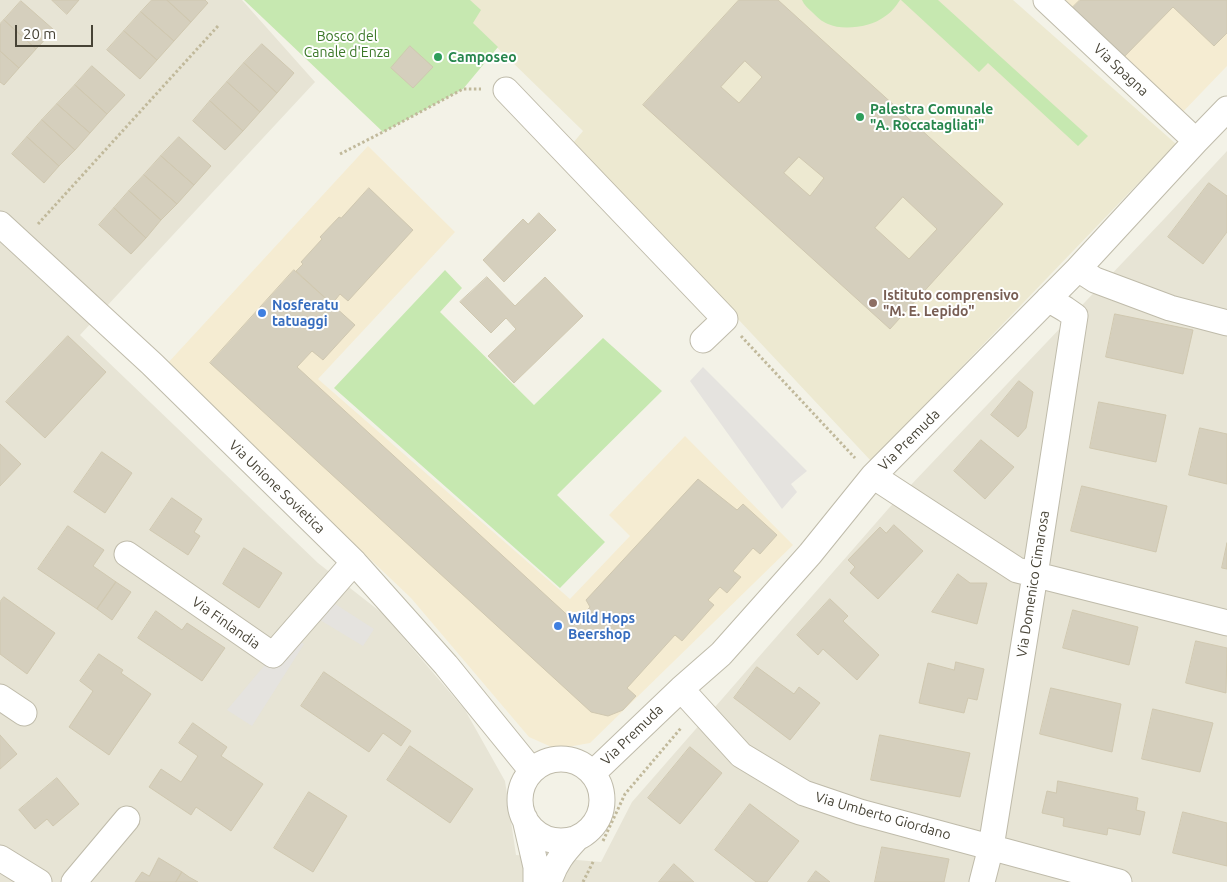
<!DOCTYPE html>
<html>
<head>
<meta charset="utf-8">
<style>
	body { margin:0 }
	#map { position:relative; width:1227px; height:882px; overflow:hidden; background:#f3f2e7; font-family:Ubuntu,sans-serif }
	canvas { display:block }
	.scale { position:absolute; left:15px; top:25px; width:78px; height:22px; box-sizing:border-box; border:2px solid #474336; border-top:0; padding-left:6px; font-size:15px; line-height:18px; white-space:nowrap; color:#474336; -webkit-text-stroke:4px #fff; paint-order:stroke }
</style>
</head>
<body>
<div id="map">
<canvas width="1227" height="882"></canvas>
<div class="scale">20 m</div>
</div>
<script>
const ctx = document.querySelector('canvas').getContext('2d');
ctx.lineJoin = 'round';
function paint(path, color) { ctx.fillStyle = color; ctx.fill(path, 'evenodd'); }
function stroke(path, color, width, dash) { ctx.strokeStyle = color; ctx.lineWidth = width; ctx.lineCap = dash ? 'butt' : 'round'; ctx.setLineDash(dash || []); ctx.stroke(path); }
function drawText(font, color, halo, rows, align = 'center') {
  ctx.font = font + ' Ubuntu,sans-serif'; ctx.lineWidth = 4; ctx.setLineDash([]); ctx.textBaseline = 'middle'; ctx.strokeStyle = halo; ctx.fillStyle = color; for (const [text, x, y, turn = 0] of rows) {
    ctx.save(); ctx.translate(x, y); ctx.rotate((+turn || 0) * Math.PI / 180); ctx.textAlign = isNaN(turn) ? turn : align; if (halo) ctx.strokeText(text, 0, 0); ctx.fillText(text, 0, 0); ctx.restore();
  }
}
paint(new Path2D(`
	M0 0H242L315 82 80 335 318 563 382 613 465 710 505 781 516 855 601 862 632 802 889 508 1165 218 1227 151V882H0Z`), '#e7e4d5');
paint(new Path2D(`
	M1052 0H1227V66L1177 118Z
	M368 146 455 232 318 379 570 599 630 536 609 515 685 436 793 545 590 743 556 749 529 737 411 598 166 365Z`), '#f5ecd2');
paint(new Path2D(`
	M470 0H1013L1176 144 871 461 573 143 583 131 472 23Z`), '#ede9d1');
paint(new Path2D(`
	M244 0H470L481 10 473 23 498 47 463 89 383 132Z
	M802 0H900C896 6 891 13 884 17 871 27 843 31 828 24 822 22 816 16 812 12 808 8 804 5 802 0Z
	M901 0H938L1088 136 1078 146 988 63 979 72Z
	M445 270 462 288 440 312 534 405 603 338 662 391 557 495 605 542 560 588 334 388Z`), '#c6e8b0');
paint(new Path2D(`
	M703 367 807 471 791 484 797 492 782 509 690 381Z
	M332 602 374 629 363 646 320 620Z
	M290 635 304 644 252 726 227 710Z`), '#e5e3df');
const building = new Path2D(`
	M52 0H79L67 14Z
	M152 0H167L191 22 174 41 141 12Z
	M167 0H205L208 3 191 22Z
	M739 0H778L1003 204 890 329 643 105ZM745 61 762 77 739 103 721 87ZM799 157 824 178 810 196 784 173ZM903 197 937 229 909 259 875 228Z
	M1080 0H1227V33L1214 46 1173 7 1120 61 1069 11Z
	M21 1 54 30 36 49 4 20Z
	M141 12 174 41 157 60 124 31Z
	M4 20 36 49 19 68 0 51V24Z
	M124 31 157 60 140 79 107 50Z
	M262 44 294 73 277 93 244 63Z
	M410 46 433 67 413 88 391 68Z
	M0 51 19 68 4 85 0 82Z
	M244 63 277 93 260 112 227 82Z
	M92 66 125 95 107 114 75 85Z
	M227 82 260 112 243 131 210 101Z
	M75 85 107 114 90 133 57 104Z
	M210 101 243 131 225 150 193 121Z
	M57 104 90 133 75 150 42 120Z
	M42 120 75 150 59 166 27 137Z
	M27 137 59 166 44 183 12 154Z
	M179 137 211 166 194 185 161 156Z
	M161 156 194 185 177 204 144 175Z
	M144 175 177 204 161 220 129 191Z
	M1209 183 1227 196V232L1203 264 1168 237Z
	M369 188 413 230 348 301 340 294 332 304 296 271 303 264 301 262 322 239 320 237 339 217 341 218Z
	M129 191 161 220 146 238 114 208Z
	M114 208 146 238 131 254 99 225Z
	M539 213 556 230 504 282 483 260 523 219 528 224Z
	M294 270 355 325 323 360 312 351 297 367 576 623 590 607 586 600 698 479 737 510 743 504 777 535 760 554 753 548 733 571 741 577 727 593 720 587 708 600 714 605 682 641 675 635 627 688 636 696 623 710 608 716 591 712 210 363Z
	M487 277 515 306 545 277 583 316 514 383 488 356 516 329 506 318 491 333 460 302Z
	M1115 314 1193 330 1183 374 1106 357Z
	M68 336 106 372 45 438 6 402Z
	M1019 381 1033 392 1026 428 1018 437 991 415Z
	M1099 402 1166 415 1156 462 1090 448Z
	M1200 428 1227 434V484L1189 475Z
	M981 440 1014 467 985 499 954 471Z
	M0 444 21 464 0 486Z
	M102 452 132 473 105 513 74 492Z
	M1082 486 1167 506 1156 552 1071 531Z
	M172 498 202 519 194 532 200 536 188 555 150 530Z
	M894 525 923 551 878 599 850 573 855 567 848 560 880 527 886 533Z
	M68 526 104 550 93 566 116 582 97 609 38 569Z
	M1227 543V569L1222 568Z
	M244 548 282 573 259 608 223 584Z
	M958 574 970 583H987L977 624 932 612Z
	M116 582 131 592 112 620 97 609Z
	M4 597 55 633 27 674 0 654V602Z
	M830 599 848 616 843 621 879 655 857 680 823 649 818 655 797 635Z
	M1073 610 1138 627 1129 665 1063 648Z
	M156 611 182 630 187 623 225 648 202 681 138 638Z
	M1196 641 1227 648 1226 693 1186 683Z
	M99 654 123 670 121 673 151 694 109 755 69 727 93 691 80 681Z
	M956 662 984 669 977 700 968 698 964 713 919 703 928 663 954 670Z
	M757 667 794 694 799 687 820 703 790 740 734 698Z
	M324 672 411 731 401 746 383 733 369 752 301 706Z
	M1051 688 1121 704 1112 752 1040 734Z
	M1153 709 1213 723 1200 772 1142 759Z
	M193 723 227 747 221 756 263 784 231 831 196 807 191 815 149 787 161 769 181 782 198 756 179 743Z
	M0 735 17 754 0 769Z
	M880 735 970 753 960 797 871 780Z
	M410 746 473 789 450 823 387 780Z
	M690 747 722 773 680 824 648 798Z
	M57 778 79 804 53 826 47 819 35 829 19 810Z
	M1058 781 1138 798 1136 810 1145 812 1140 835 1108 828 1107 835 1063 826 1064 818 1042 813 1047 791 1056 793Z
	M309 792 347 816 313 872 274 848Z
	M750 804 799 841 767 882H756L715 850Z
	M1183 812 1227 823V866L1173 853Z
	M882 847 949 859 944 882H875Z
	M159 858 182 872 176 882H135L142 872 149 876Z
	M674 864 694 882H659Z
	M816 871 830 882H808Z
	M182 872 189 877 198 882H176Z`);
paint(building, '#d5cfbd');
stroke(building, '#d0c8b0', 1);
const minor = new Path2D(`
	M1046 0 1196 141
	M506 90 725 319 703 340
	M0 224 152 364 354 562 446 665 532 771
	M1078 269 1095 280 1170 308 1227 323
	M873 476 1017 570 1227 623
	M127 554 273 655 354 562
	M681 689 741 755 804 793 860 812 1119 882
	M0 697 24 713
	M520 800a41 41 0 1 1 82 0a41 41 0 1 1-82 0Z
	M593 773 681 689 721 654 810 554 873 476 1078 269 1196 141 1227 109
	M525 819 536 867V882
	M0 858 39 882
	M74 882 127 819
	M549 882C555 863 563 853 577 838
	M982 882 991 847 1035 575 1075 316 1065 309 1048 299`);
stroke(minor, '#bfbbaa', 27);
stroke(new Path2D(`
	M340 154 383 132 463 89H481
	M38 224 218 26
	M741 336 855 458
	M603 841 625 794 681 728
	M583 882 594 860`), '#c1b99b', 3, [2.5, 2.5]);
stroke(minor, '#fff', 25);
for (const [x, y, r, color] of [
	[438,57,5,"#2e9e5b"],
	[860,117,5,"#2e9e5b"],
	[873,303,5,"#8d6e63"],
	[262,313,5,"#3f7fe0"],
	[558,626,5,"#3f7fe0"]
]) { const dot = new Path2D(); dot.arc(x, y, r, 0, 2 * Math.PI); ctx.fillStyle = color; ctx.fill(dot); stroke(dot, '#fff', 2); }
drawText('14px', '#3c7829', '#fff', [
	["Bosco del",347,36],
	["Canale d'Enza",347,52]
]);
drawText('bold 14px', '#27864d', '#fff', [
	["Camposeo",448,57],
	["Palestra Comunale",870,109],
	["\"A. Roccatagliati\"",870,125]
], 'left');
drawText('14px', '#474336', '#fff', [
	["Via Spagna",1121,70,43],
	["Via Premuda",909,440,-45],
	["Via Unione Sovietica",277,487,44],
	["Via Domenico Cimarosa",1033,584,-81],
	["Via Finlandia",226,623,35],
	["Via Premuda",632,735,-44],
	["Via Umberto Giordano",883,816,16]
]);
drawText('bold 14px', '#785e54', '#fff', [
	["Istituto comprensivo",883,295],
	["\"M. E. Lepido\"",883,311]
], 'left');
drawText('bold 14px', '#366cbe', '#fff', [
	["Nosferatu",272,305],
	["tatuaggi",272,321],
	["Wild Hops",568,618],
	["Beershop",568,634]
], 'left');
</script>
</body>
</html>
